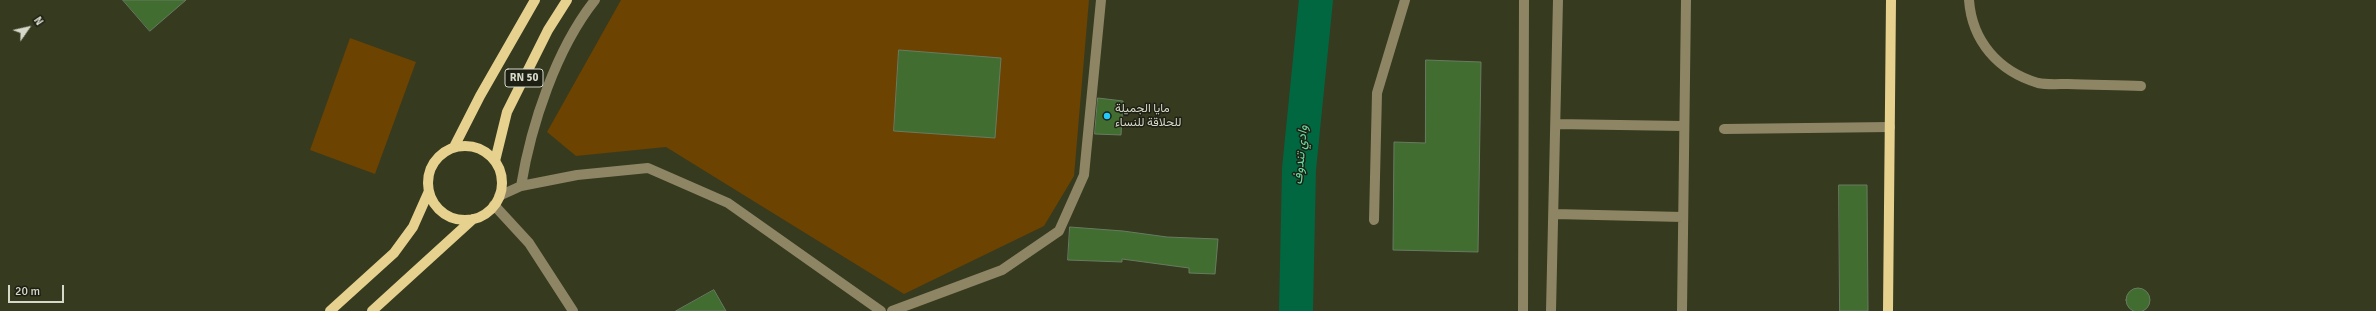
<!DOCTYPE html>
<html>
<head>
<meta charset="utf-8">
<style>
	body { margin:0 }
	#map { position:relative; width:2376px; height:311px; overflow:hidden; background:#363a1f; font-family:Signika,sans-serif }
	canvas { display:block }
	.north { position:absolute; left:8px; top:8px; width:40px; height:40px; -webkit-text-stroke:3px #1e2014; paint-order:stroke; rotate:56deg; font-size:11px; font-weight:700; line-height:16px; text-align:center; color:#d6d9c9 }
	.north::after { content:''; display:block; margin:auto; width:14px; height:18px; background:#d6d9c9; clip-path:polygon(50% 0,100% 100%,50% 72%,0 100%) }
	.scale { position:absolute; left:8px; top:285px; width:56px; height:18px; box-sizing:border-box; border:2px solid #d6d9c9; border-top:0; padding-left:5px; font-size:12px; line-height:14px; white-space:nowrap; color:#d6d9c9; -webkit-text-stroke:3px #1e2014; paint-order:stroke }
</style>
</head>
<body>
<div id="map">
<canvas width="2376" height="311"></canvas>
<div class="north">N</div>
<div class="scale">20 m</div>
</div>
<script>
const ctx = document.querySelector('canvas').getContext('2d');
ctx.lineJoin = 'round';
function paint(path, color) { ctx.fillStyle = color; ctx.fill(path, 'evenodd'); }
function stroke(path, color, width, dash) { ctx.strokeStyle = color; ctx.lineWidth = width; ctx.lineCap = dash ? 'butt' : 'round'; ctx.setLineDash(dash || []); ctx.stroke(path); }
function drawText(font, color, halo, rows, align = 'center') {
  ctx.font = font + ' Signika,Vazirmatn,sans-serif'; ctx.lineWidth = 3; ctx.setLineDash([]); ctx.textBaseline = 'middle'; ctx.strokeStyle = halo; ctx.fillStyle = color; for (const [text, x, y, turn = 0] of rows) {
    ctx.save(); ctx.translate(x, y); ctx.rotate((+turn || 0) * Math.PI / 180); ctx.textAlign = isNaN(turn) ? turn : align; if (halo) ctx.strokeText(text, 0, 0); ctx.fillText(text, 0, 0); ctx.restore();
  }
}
paint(new Path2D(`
	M621 0H1089L1074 176 1044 226 904 294 666 147 576 156 547 132Z
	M350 38 416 62 375 174 310 150Z`), '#6c4300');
stroke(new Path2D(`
	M1296 311 1299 169 1316 0`), '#006741', 34);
const building = new Path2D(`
	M123 0H186L150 31Z
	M899 50 1001 58 995 138 894 131Z
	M1426 60 1481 62 1478 252 1393 250 1394 142 1425 143Z
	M1098 98 1123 101 1121 135 1095 134Z
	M1839 185H1867L1868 311H1840Z
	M1070 227 1123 231 1167 237 1218 239 1215 274 1189 273V268L1122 259V262L1068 260Z
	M2126 300a12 12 0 1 1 24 0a12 12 0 1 1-24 0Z
	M714 290 726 311H676Z`);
paint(building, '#426d30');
stroke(building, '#687b62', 1);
stroke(new Path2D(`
	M1969 0C1972 41 1998 71 2038 83 2047 85 2059 84 2068 84 2092 85 2117 85 2141 86
	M1556 124 1683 126
	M1724 129 1890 127
	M521 186C531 125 556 49 595 0
	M499 196 521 186 577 175 648 168 728 203 881 311
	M494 205 529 243 573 311
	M1554 214 1683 217
	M1374 220 1377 93 1405 0
	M892 311 1002 270 1059 231 1084 175 1101 0
	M1523 311 1524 0
	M1551 311 1558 0
	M1682 311 1686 0`), '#8e8565', 10);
stroke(new Path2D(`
	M428 183a37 37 0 1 1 74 0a37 37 0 1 1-74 0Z
	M454 147 480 96 535 0
	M495 161 507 112 548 30 567 0
	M330 311 394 253 413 227 429 191
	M372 311 473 219
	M1888 311 1891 0`), '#e6d18f', 10);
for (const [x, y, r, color] of [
	[1107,116,4,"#21c9fd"]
]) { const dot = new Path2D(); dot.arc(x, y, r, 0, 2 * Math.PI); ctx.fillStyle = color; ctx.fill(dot); stroke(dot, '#1e2014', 1.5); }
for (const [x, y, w] of [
	[524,78,38]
]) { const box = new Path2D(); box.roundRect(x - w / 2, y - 9, w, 18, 3); ctx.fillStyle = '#1e2014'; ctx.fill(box); stroke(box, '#d6d9c9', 1); }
drawText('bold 11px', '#d6d9c9', null, [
	["RN 50",524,78]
]);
drawText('12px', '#d6d9c9', '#1e2014', [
	["مايا الجميلة",1115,109],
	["للحلاقة للنساء",1115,123]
], 'left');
drawText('italic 13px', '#69daa2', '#1e2014', [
	["وادي تندوف",1301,155,-85]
]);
</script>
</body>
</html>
